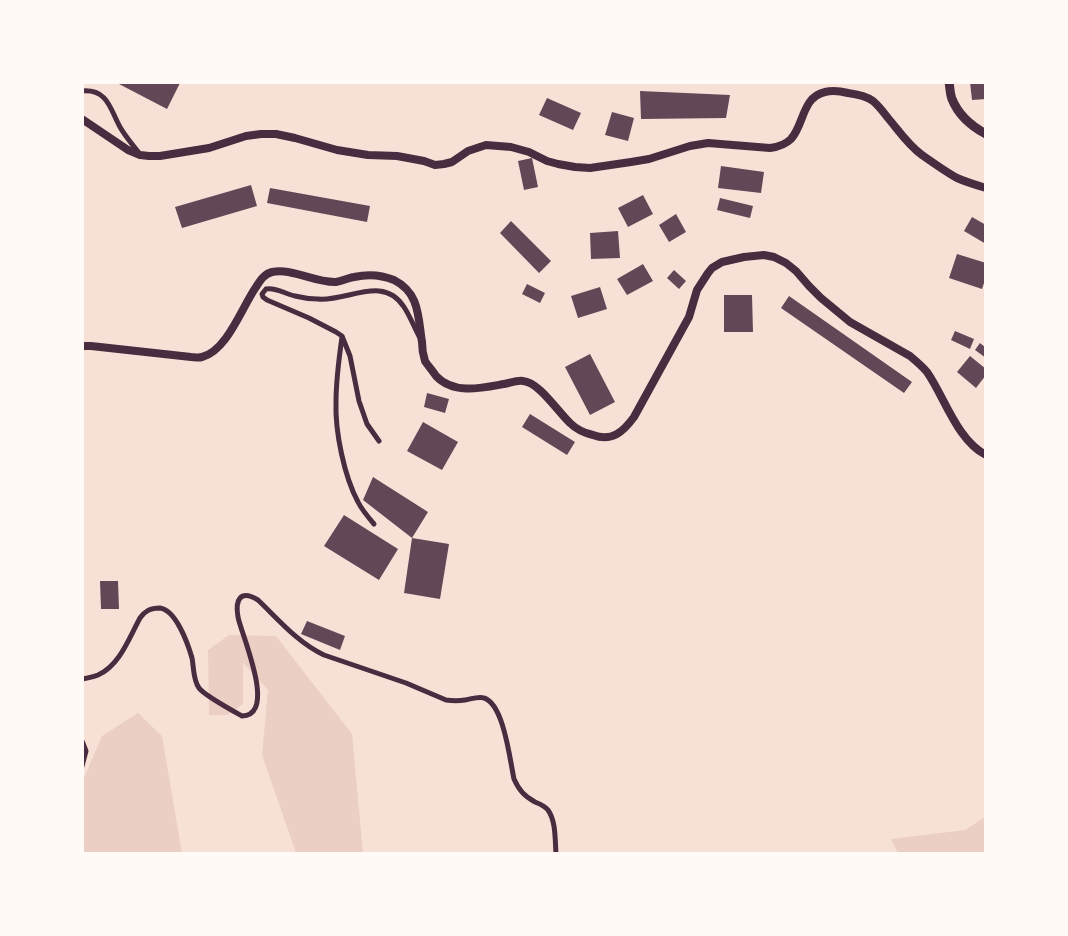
<!DOCTYPE html>
<html>
<head>
<meta charset="utf-8">
<style>
	body { margin:0 }
	#map { position:relative; width:1068px; height:936px; overflow:hidden; background:#f7e1d7; font-family:Karla,sans-serif }
	canvas { display:block }
	.frame { position:absolute; inset:0; border:84px solid #fffaf5; pointer-events:none }
</style>
</head>
<body>
<div id="map">
<canvas width="1068" height="936"></canvas>
<div class="frame"></div>
</div>
<script>
const ctx = document.querySelector('canvas').getContext('2d');
ctx.lineJoin = 'round';
function paint(path, color) { ctx.fillStyle = color; ctx.fill(path, 'evenodd'); }
function stroke(path, color, width, dash) { ctx.strokeStyle = color; ctx.lineWidth = width; ctx.lineCap = dash ? 'butt' : 'round'; ctx.setLineDash(dash || []); ctx.stroke(path); }
paint(new Path2D(`
	M229 635 276 636 352 734 363 853H296L262 755 268 690 243 663V704L228 715H209L208 650Z
	M138 713 162 736 182 853H83V780L102 736Z
	M985 817V853H898L891 839 965 830Z`), '#ebcfc5');
paint(new Path2D(`
	M120 82H178L180 83 167 109 119 84Z
	M970 82H986V99L972 100Z
	M640 91 730 95 726 118 641 119Z
	M547 98 581 113 573 130 539 115Z
	M612 112 634 118 628 141 605 135Z
	M532 158 538 187 524 190 518 161Z
	M721 166 764 172 761 193 718 188Z
	M251 185 257 206 182 228 175 207Z
	M270 188 370 206 367 222 267 203Z
	M643 195 653 214 628 227 618 208Z
	M720 198 753 206 750 218 717 210Z
	M676 214 686 232 669 242 659 225Z
	M972 217 986 225V244L964 231Z
	M511 221 551 261 539 273 500 233Z
	M618 231 620 258 591 259 590 233Z
	M957 254 986 263V277L982 289 949 278Z
	M643 264 653 281 627 295 617 279Z
	M674 270 686 281 679 289 667 278Z
	M527 284 545 293 540 303 522 294Z
	M600 287 607 309 578 318 571 296Z
	M724 295H752L753 332H724Z
	M789 296 912 382 904 393 781 308Z
	M955 331 974 339 970 349 951 340Z
	M980 343 986 348V358L975 350Z
	M590 354 615 402 590 415 565 367Z
	M970 356 986 369V375L976 388 957 372Z
	M427 393 449 399 445 413 424 407Z
	M530 414 575 442 567 455 522 427Z
	M423 422 458 442 442 470 407 451Z
	M373 477 428 512 412 538 363 500Z
	M344 515 398 549 379 580 324 546Z
	M412 538 449 544 440 599 404 593Z
	M100 581H118L119 609H101Z
	M307 621 345 636 340 650 301 634Z`), '#644757');
stroke(new Path2D(`
	M82 91C108 89 110 109 120 127 125 136 132 144 139 153
	M342 337C339 358 336 380 336 402 335 431 344 476 358 502 362 510 368 517 374 524
	M379 441 367 424 359 401 350 356 342 336 336 332 309 318 267 300 263 297 262 294 266 289C276 287 285 294 295 296 303 298 311 299 318 299 347 302 383 274 404 307 410 316 415 329 420 338
	M82 679C88 678 93 677 98 675 120 665 129 638 140 618 145 611 150 608 160 608 176 610 188 644 192 658 194 668 193 680 199 688 204 695 233 711 242 716 278 715 241 634 238 617 235 600 240 589 258 600 278 619 298 643 324 655L406 683 446 700C453 701 459 701 465 700 471 699 479 696 484 698 504 704 510 761 514 779 519 790 524 796 535 802 540 804 545 806 548 810 556 821 555 840 556 854
	M82 741 86 751 82 766`), '#4a2c40', 5);
stroke(new Path2D(`
	M82 119 128 150 140 155 149 156H160L209 148 246 136 261 134H276L295 138 337 150 368 155 397 156 424 161 435 165 444 164 452 162 468 151 486 145 511 147 529 152 547 161 558 164 575 167 590 168 631 162 649 159 690 146 708 143 770 148C778 147 785 145 791 139 804 125 802 97 825 92 833 90 840 91 848 93 856 94 866 96 873 101 879 106 884 113 888 118 899 131 908 145 922 155 932 162 946 172 957 178 966 182 976 185 986 188
	M82 346H91L191 357C194 357 198 358 202 357 227 351 242 307 256 287 260 281 264 274 272 272 293 268 315 283 336 282 342 281 348 278 354 277 367 274 382 275 394 280 420 293 418 318 422 342 422 348 423 355 425 361 428 366 433 371 436 376 454 395 482 388 504 384 510 383 517 380 523 381 539 382 558 412 570 423 576 429 584 433 593 435 612 442 623 432 634 417L689 317 697 290 708 273 712 268 722 262 744 257 764 255 774 257 786 263 796 271 809 286 821 298 850 322 910 356C916 361 922 366 927 372 945 398 957 440 986 455`), '#4a2c40', 8);
stroke(new Path2D(`
	M949 82C950 88 950 94 952 99 958 114 971 126 986 134`), '#4a2c40', 9);
</script>
</body>
</html>
